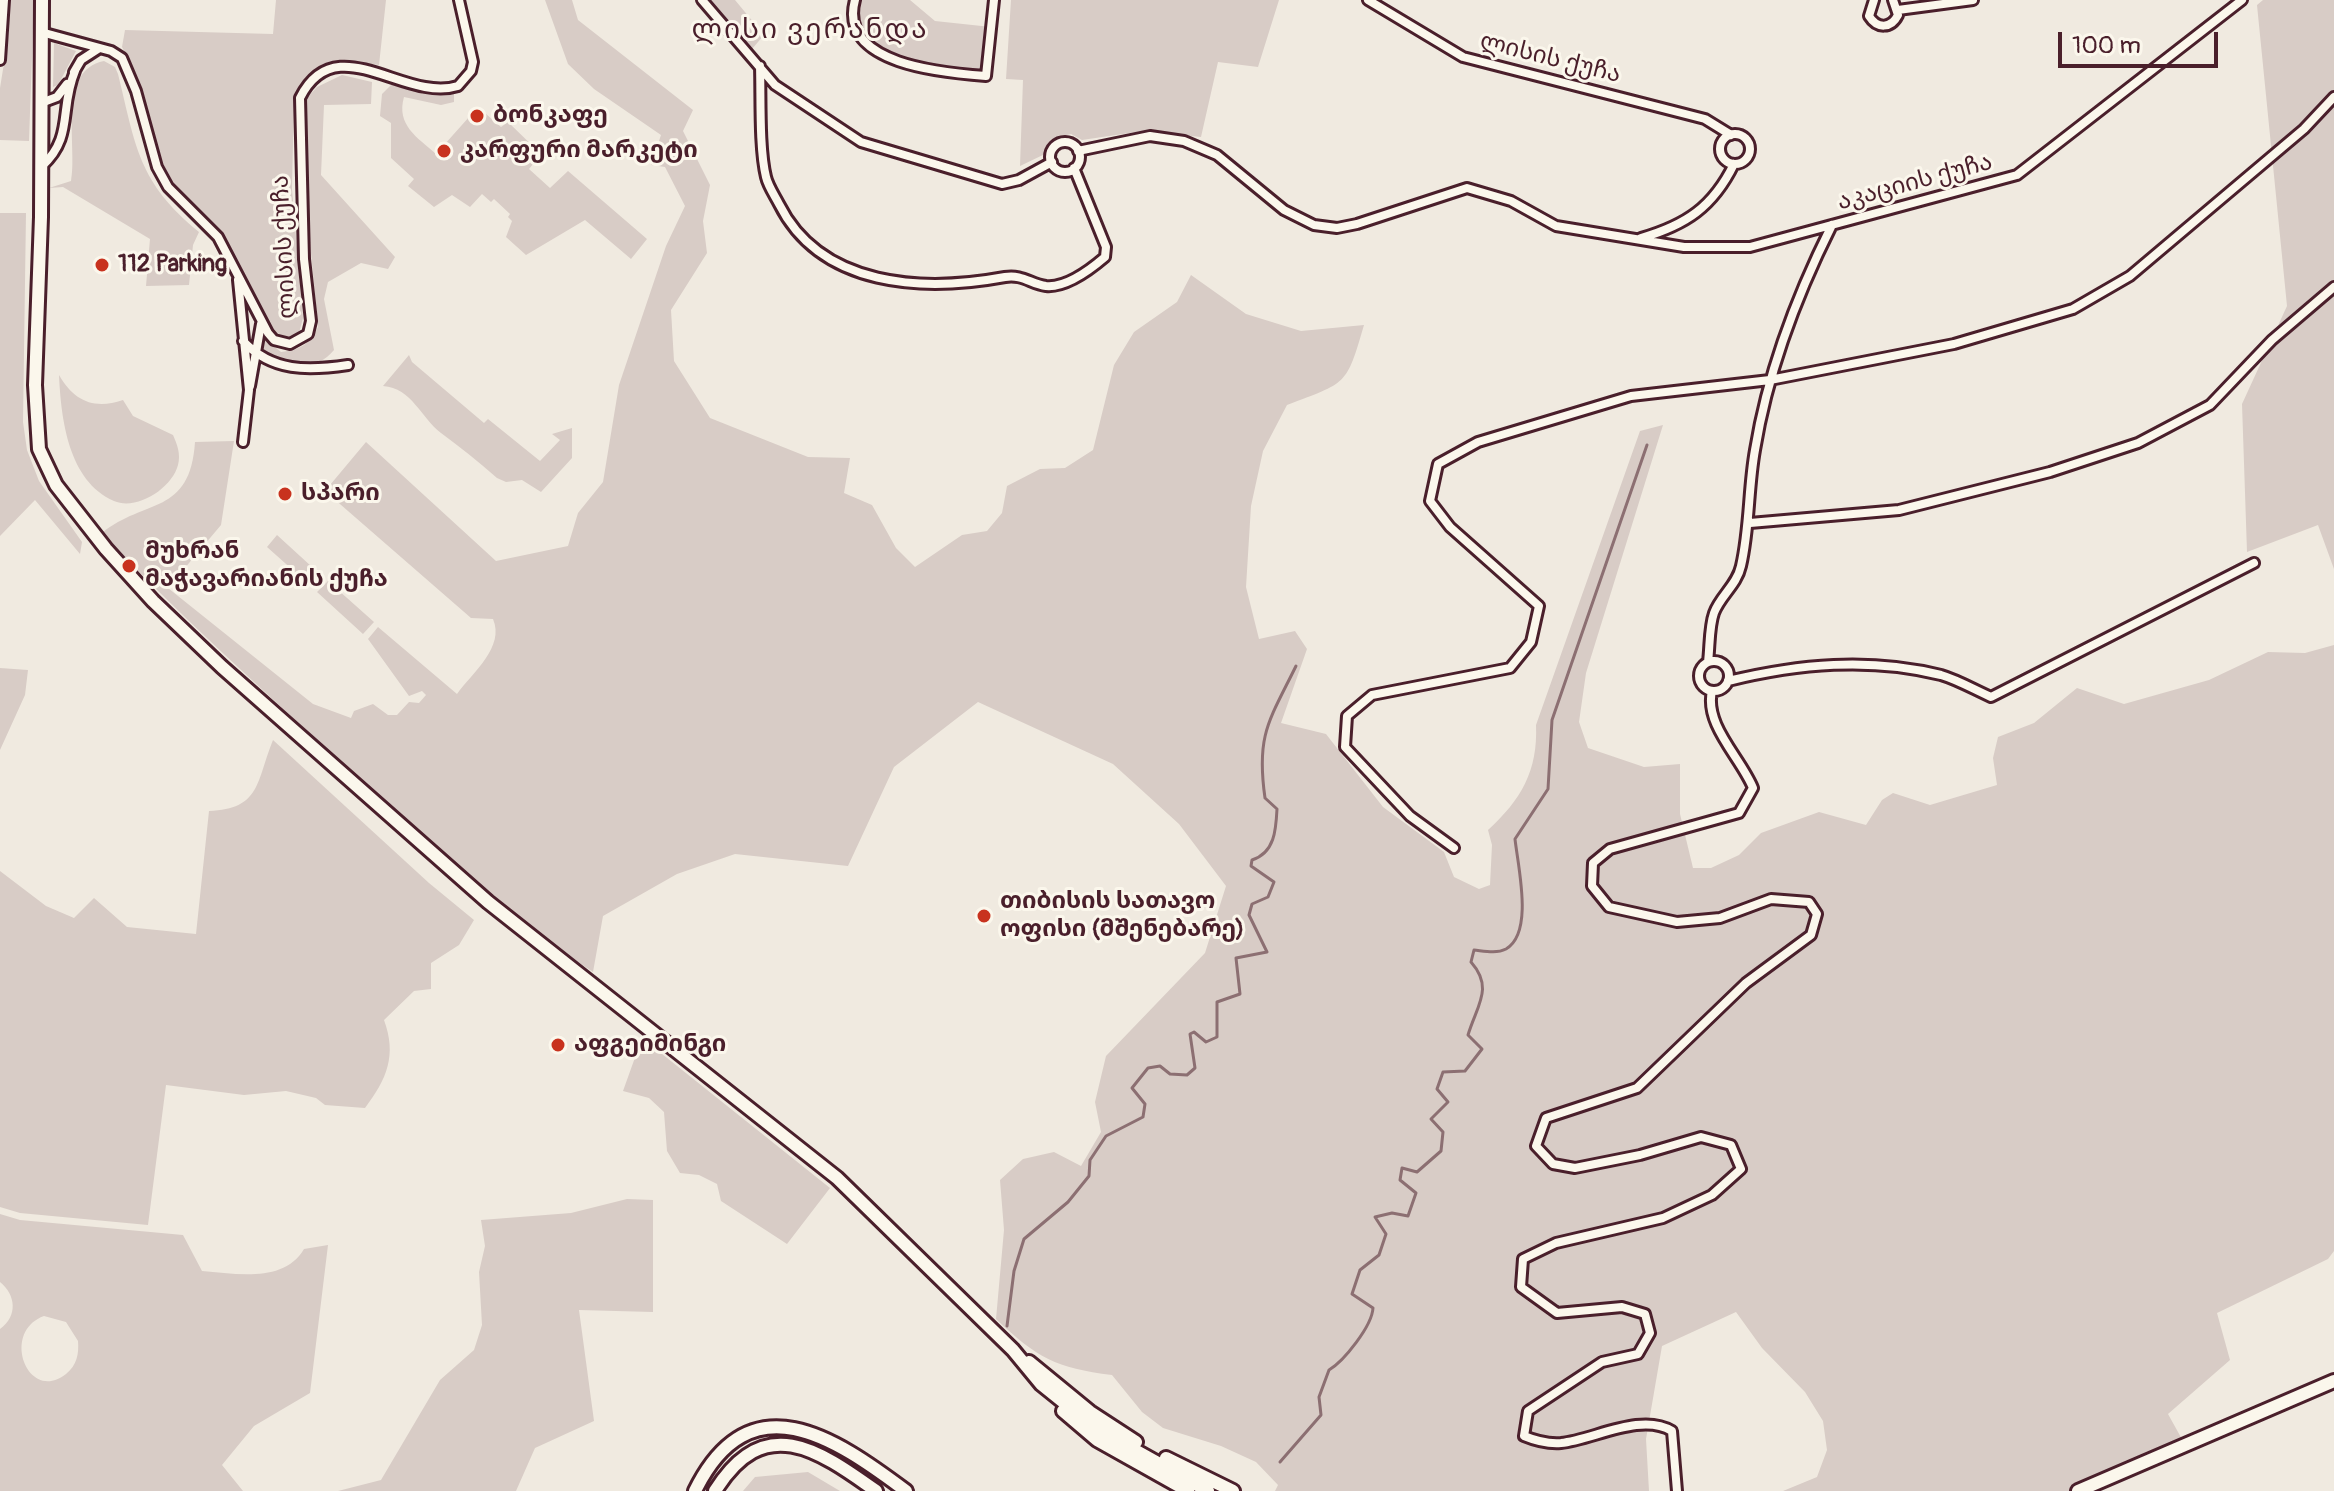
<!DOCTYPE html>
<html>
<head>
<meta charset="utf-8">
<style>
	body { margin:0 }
	#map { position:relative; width:2334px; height:1491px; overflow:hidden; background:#f0eae0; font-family:Pangolin,sans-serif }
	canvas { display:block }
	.scale { position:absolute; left:2058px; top:32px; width:160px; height:36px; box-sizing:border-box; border:4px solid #4a1f2b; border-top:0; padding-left:10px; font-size:24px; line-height:28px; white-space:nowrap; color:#4a1f2b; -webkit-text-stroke:6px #fbf7ec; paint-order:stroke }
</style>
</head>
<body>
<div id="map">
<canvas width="2334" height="1491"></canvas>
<div class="scale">100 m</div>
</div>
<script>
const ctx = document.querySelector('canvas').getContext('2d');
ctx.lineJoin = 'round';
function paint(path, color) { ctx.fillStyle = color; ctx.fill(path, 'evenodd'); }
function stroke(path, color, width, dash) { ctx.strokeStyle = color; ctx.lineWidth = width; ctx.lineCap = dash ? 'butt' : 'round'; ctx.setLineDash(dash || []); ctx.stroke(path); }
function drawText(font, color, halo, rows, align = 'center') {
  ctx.font = font + ' Pangolin,"Noto Sans Georgian",sans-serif'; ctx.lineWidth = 6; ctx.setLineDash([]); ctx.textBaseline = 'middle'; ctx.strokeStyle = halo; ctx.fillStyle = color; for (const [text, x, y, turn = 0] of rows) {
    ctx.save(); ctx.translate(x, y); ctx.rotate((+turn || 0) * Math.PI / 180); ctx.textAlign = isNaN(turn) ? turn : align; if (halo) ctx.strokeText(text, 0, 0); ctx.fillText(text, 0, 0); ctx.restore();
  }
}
paint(new Path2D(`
	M9 0H34L29 141 0 140V88L9 32Z
	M276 0H386L379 65C340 60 311 55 294 99L292 189 303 318 299 333 289 338H279L273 331 219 229 173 188 160 168 135 72 122 47 125 30 273 34Z
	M545 0H572L578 20 693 110 683 131 710 185 703 221 707 253 671 310 674 361 710 418 808 457 850 458 844 493 872 505 896 548 915 567 962 535 987 531 1002 513 1007 486 1040 469 1065 468 1093 450 1114 365 1134 332 1177 302 1191 275 1246 314 1301 331 1364 325C1346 387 1347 382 1287 405L1263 451 1251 506 1246 587 1259 639 1295 631 1307 649 1281 723 1326 734 1383 807 1444 852 1454 877 1479 889 1490 885 1492 845 1488 830C1521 800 1538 771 1536 725L1640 431 1663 425 1586 673 1579 722 1588 748 1644 767 1680 764V814L1693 868H1711L1739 855 1761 833 1819 812 1866 825 1882 800 1893 793 1930 805 1997 785 1993 758 1998 737 2034 723 2077 688 2124 704 2209 680 2268 652 2305 653 2334 645V1251L2328 1259 2217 1313 2230 1360 2168 1414 2183 1441 2078 1491H1783L1817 1477 1827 1450 1823 1421 1805 1392 1762 1348 1736 1312 1662 1346 1646 1439 1649 1491H1275L1278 1485 1256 1462 1221 1446 1163 1428 1142 1412 1112 1375C1056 1368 1037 1358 996 1319L1004 1230 1000 1180 1023 1159 1054 1152 1081 1166 1101 1132 1095 1102 1106 1056 1205 953 1226 886 1179 824 1113 764 978 702 894 767 848 866 735 854 677 874 603 916 593 972C501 912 421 835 340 761 259 686 177 614 102 533 145 498 190 516 195 442L234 441 221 525 168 588 313 704 351 718 354 711 373 704 388 715H397L409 702 419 703 426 695 422 691 409 696 368 639 378 627 457 694C473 672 505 647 493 619L471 618 325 491 366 442 496 561 568 546 578 513 603 482 619 385 666 246 685 206 665 167 651 165 661 135 594 89 568 64Z
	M709 0H735L764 35 752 49Z
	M855 0H910L935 21 991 27 986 76 893 60 855 28Z
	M1011 0H1279L1258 67 1218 62 1201 137 1143 131 1082 140 1071 134 1051 139 1045 154 1020 166 1023 80 1006 79Z
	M2263 0H2334V569L2318 525 2247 552 2242 404 2287 306 2257 5Z
	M54 43 76 51 58 85 53 87Z
	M104 61 115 67 118 74C136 147 138 182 199 232L193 245 189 285 146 286 150 239 63 187 49 188 71 181C78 148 56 70 104 61Z
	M342 75 372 82 371 104 324 105 321 175 395 257 388 269 361 263 328 282 324 299 334 350C313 375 287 364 263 350L264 338 281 352C300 350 310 344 318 327L304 179 306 99 317 87Z
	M392 84 424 94H454V102L441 105 404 97C396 125 417 137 436 154L478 107 501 127 508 122 541 154 529 169 550 188 568 171 647 239 631 259 585 220 526 255 506 237 512 221 508 217 510 214 494 199 491 202 482 194 470 207 452 195 434 207 408 186 414 179 391 158V123L380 116 382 94Z
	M0 213H26L23 422 27 450 39 481 82 542 80 554 35 500 0 536Z
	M409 355 412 362 484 423 488 419 540 461 560 440 552 434 572 428V458L541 492 522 480 506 482 497 478C479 462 460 447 441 433 421 418 412 388 383 386Z
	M59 375C74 401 94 410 123 400L133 416 173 435C177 444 181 454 178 465 172 488 137 511 114 501 68 481 61 418 59 375Z
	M277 535 323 577 313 588 267 547Z
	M328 581 374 622 363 634 317 592Z
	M0 668 28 670 25 695 0 750Z
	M273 740 429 883 474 920 459 945 431 963V989L414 991 384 1020C397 1055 387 1079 365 1108L325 1105 316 1098 286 1091 244 1095 166 1085 148 1225 20 1213 0 1207V871L46 906 74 918 94 898 127 927 196 934 209 811C261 809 256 782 273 740Z
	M642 1038 830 1188 787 1244 721 1201 717 1184 699 1175 680 1173 667 1151 664 1112 649 1098 623 1091Z
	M627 1199 653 1200V1312L579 1310 594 1421 535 1448 516 1491H338L381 1480 440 1380 474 1350 482 1325 479 1272 485 1246 481 1220 571 1213Z
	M0 1214 20 1220 183 1235 202 1271C237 1274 284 1283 304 1249L328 1245 310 1393 254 1426 222 1465 243 1491H0V1329C18 1316 16 1295 0 1282ZM44 1316 66 1322 78 1341C79 1354 77 1365 66 1374 28 1404 0 1332 44 1316Z
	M808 1472 840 1491H743L755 1477Z`), '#d8ccc6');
stroke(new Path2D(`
	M1007 1326 1014 1271 1024 1239 1068 1202 1089 1176 1090 1160 1106 1136 1143 1117 1145 1104 1132 1088 1148 1068 1160 1066 1170 1074 1187 1075 1195 1068 1190 1034 1194 1032 1206 1042 1217 1037V1002L1240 994 1236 958 1267 952 1249 915 1252 904 1268 897 1274 882 1251 866 1252 860C1275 853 1276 829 1277 809L1265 798C1256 735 1269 721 1296 666
	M1280 1462 1321 1415 1319 1397 1329 1370C1344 1361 1372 1326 1373 1308L1352 1294 1360 1270 1379 1255 1386 1234 1375 1217 1392 1213 1408 1216 1416 1193 1400 1180 1402 1168 1417 1172 1441 1151 1443 1132 1431 1119 1448 1102 1437 1089 1443 1072 1465 1071 1482 1049 1468 1035C1477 1005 1494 988 1471 962L1474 950C1484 951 1496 954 1506 949 1534 933 1518 867 1515 839L1548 789 1552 720 1647 445`), '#8c6f72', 3);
const minor = new Path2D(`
	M702 0 775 85 861 142 1002 184 1019 180 1052 162
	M855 0C837 65 945 73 986 76L994 0
	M1368 0 1463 57 1705 119 1731 135
	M1874 0 1869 16C1877 29 1891 29 1898 15L1893 0
	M1898 10 1973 0
	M41 32 111 51 122 58 136 91 157 167 168 187 218 237 268 333 274 340 290 344 308 334 311 321 304 259 300 98C336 26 404 103 458 86L471 71 473 62 459 0
	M0 60 4 0
	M760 66C761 98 759 148 766 177 768 186 775 196 779 204 821 288 924 292 1005 277 1022 274 1031 284 1046 286 1067 288 1091 269 1105 257L1106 247 1074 168
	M74 72 81 60 98 49
	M41 103 57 97 67 84
	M1720 149a15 15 0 1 1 30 0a15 15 0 1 1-30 0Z
	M1050 157a15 15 0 1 1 30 0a15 15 0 1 1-30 0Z
	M1078 151 1150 136 1184 141 1217 155 1284 210 1314 225 1337 228 1357 224 1467 188 1511 201 1556 226 1684 247H1750L2017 175 2242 0
	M42 166C74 137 59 109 75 71
	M1641 238C1686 225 1713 207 1734 164
	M238 280 249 390 243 442
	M243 341C272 372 308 371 348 365
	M250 386 261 324
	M1750 523 1899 510 2050 472 2138 443 2210 405 2272 340 2334 287
	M1699 676a15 15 0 1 1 30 0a15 15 0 1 1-30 0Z
	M1708 662C1710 646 1709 627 1714 613 1720 596 1737 585 1741 566 1750 527 1748 489 1755 450 1768 370 1796 297 1832 225
	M1728 681C1798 664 1869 657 1941 675 1958 680 1975 690 1991 697L2254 563
	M1454 848 1410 816 1345 747 1347 716 1372 695 1510 668 1531 642 1539 606 1450 527 1430 501 1438 464 1478 442 1631 396 1770 380 1954 344 2073 309 2130 276 2304 129 2334 97
	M1677 1491 1672 1431C1641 1412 1593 1440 1561 1443 1547 1444 1536 1441 1524 1436L1528 1411 1602 1362 1638 1354 1650 1333 1645 1314 1622 1307 1557 1313 1521 1287 1523 1259 1556 1243 1663 1218 1712 1195 1741 1169 1731 1145 1701 1137 1640 1155 1575 1168 1553 1164 1536 1146 1546 1118 1637 1088 1746 983 1811 935 1817 914 1809 902 1771 899 1720 918 1677 922 1609 907 1592 886 1593 863 1610 849 1739 813 1753 788C1741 758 1704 725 1712 691`);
const secondary = new Path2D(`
	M42 0 41 217 35 385 39 449 56 485 106 549 153 601 222 667 488 902 837 1178 1013 1350 1041 1384 1097 1429 1208 1491
	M1029 1362 1090 1412 1136 1442
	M1063 1411 1097 1440 1188 1491
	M1166 1458 1233 1491
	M695 1491C750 1379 835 1438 906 1491
	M715 1491C764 1412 817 1449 876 1491
	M2078 1491 2334 1381`);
stroke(minor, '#4a1f2b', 14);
stroke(secondary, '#4a1f2b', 18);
stroke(minor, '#fbf7ec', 8);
stroke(secondary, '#fbf7ec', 12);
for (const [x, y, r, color] of [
	[477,116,8,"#c8321e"],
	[444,151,8,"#c8321e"],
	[102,265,8,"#c8321e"],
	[285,494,8,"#c8321e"],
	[129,566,8,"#c8321e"],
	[984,916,8,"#c8321e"],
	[558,1045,8,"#c8321e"]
]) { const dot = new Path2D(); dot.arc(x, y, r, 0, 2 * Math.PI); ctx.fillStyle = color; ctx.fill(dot); stroke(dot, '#fbf7ec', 3); }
drawText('24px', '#4a1f2b', '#fbf7ec', [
	["ლისის ქუჩა",1550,59,14],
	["აკაციის ქუჩა",1915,183,-15],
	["ლისის ქუჩა",285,247,-93]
]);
drawText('bold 24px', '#4a1f2b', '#fbf7ec', [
	["ბონკაფე",493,116],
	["კარფური მარკეტი",460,151],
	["112 Parking",118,265],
	["სპარი",301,494],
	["მუხრან",145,552],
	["მაჭავარიანის ქუჩა",145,580],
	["თიბისის სათავო",1000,902],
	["ოფისი (მშენებარე)",1000,930],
	["აფგეიმინგი",574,1045]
], 'left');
ctx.letterSpacing = '2px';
drawText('28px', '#4a1f2b', '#fbf7ec', [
	["ლისი ვერანდა",810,31]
]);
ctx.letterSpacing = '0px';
</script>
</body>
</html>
